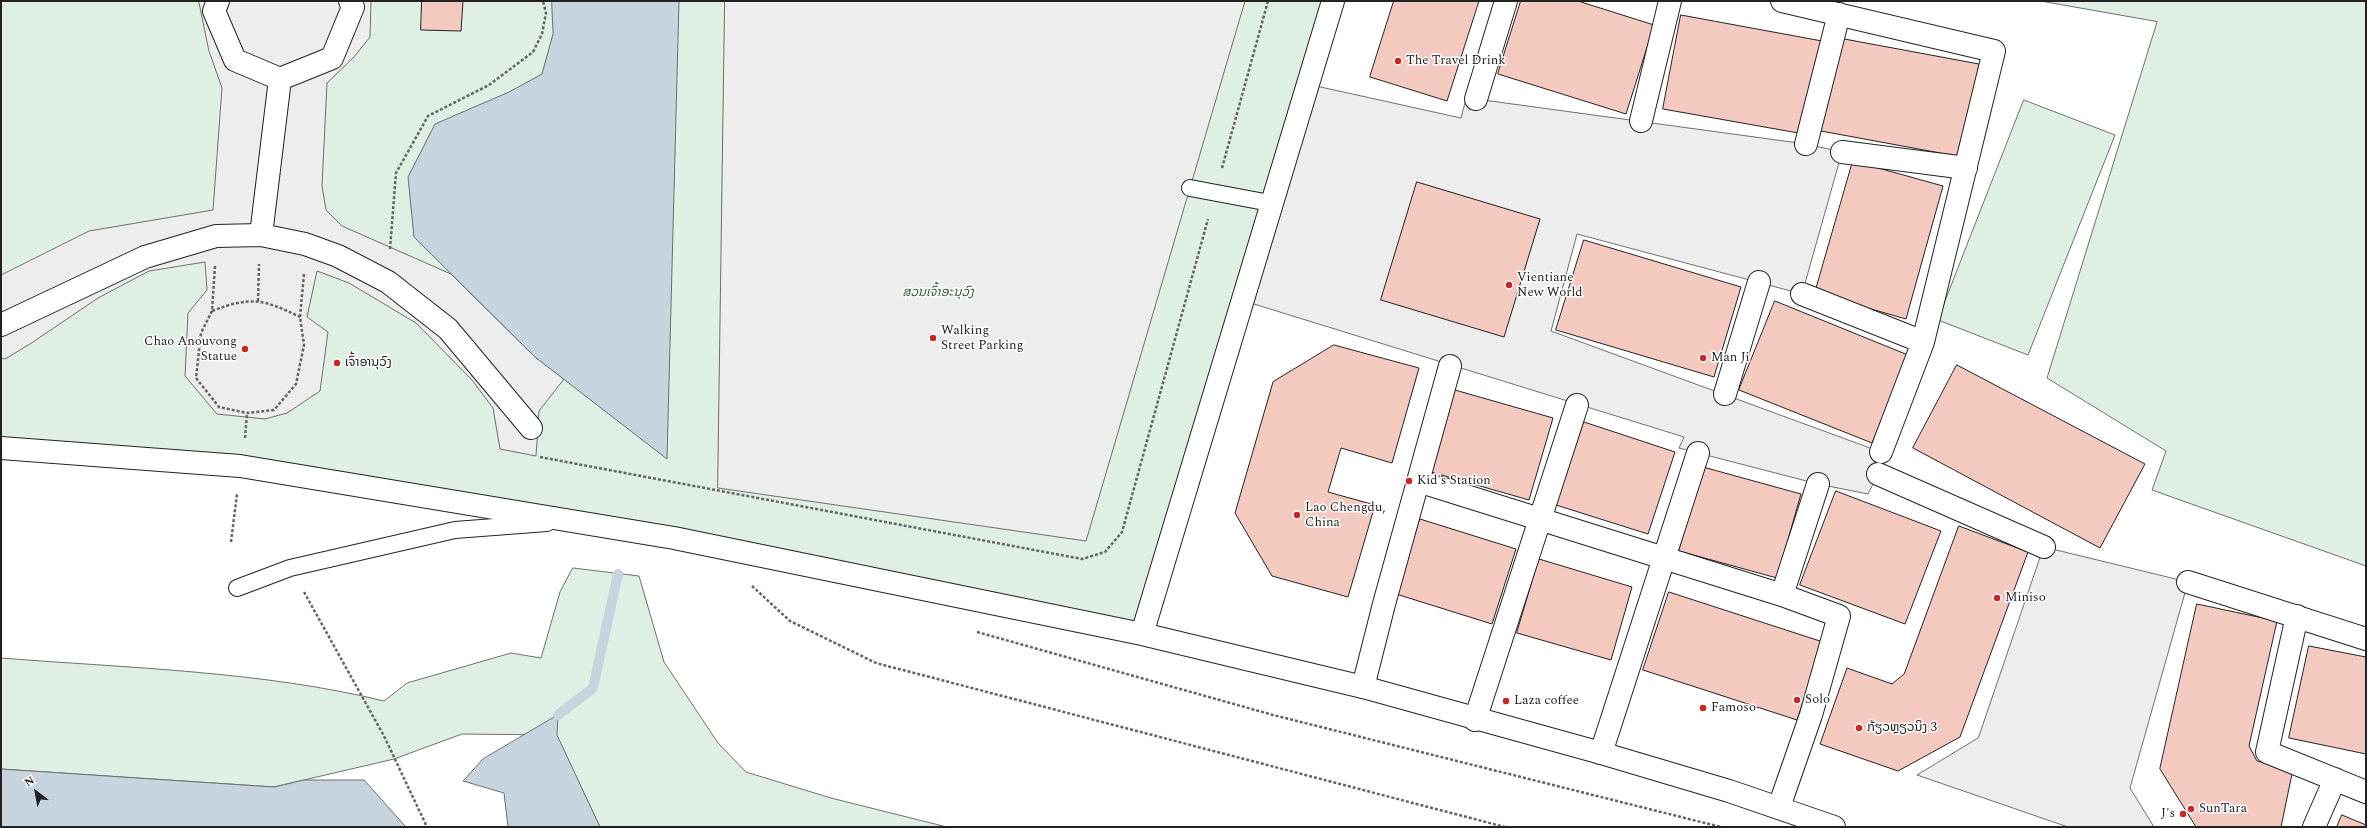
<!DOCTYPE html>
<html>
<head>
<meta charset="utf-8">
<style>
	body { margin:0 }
	#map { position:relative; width:2367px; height:828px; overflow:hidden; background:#fff; font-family:Spectral,serif }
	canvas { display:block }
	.frame { position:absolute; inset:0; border:2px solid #222; pointer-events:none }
	.north { position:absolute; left:16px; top:772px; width:40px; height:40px; -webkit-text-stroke:3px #fff; paint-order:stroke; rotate:328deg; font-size:11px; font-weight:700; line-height:16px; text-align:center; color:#222 }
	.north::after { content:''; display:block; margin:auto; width:14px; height:18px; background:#222; clip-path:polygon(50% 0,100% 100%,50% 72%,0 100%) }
</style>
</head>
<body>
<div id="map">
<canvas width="2367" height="828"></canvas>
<div class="frame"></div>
<div class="north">N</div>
</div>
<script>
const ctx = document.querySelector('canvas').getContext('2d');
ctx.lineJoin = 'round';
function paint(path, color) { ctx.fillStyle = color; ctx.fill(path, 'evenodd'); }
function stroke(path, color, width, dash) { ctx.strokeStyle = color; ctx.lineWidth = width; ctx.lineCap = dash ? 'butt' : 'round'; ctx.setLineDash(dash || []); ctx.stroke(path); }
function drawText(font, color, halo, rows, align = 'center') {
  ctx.font = font + ' Spectral,"Noto Sans Lao",serif'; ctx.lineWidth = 3; ctx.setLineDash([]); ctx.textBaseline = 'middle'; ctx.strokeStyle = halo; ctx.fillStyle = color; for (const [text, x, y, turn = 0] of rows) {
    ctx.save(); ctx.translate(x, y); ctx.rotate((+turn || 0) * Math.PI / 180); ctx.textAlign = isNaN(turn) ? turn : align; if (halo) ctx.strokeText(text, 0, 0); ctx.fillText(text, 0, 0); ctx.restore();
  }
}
const green = new Path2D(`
	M1 1H1333L1142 634 240 466 1 448Z
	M2041 1H2366V566L2152 490 2166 451 2047 378 2157 22Z
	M2024 100 2115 135 2028 355 1938 320Z
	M573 568 639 576 664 662 718 743 746 772 831 798 947 827H600L556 735 462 734 394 759 274 787 1 769V658C126 668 262 671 384 701L407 683 511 653 541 658 560 592Z`);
paint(green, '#e0efe3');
stroke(green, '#6f6f6f', 1);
const parking = new Path2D(`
	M199 1H371L370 37 354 57 327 83 322 186 326 210 342 226 451 274 535 357 564 379 539 411 536 456 500 449 493 408 472 380 416 323 349 283 317 271 307 317 328 332 320 391 287 413 265 419 217 414 185 376 188 313 207 290 205 262 149 271 98 298 30 344 5 359 1 358V275L89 231 213 210 222 88 209 51Z
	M725 1H1245L1086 541 718 488Z
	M1307 84 1461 118 1467 95 1476 99 1806 144 1842 152 1802 294 1577 234 1551 331 1881 452 1878 474 1868 494 1818 484 1679 448 1684 437 1241 300Z
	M2044 547 2188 582 2130 788 2154 827H2068L1917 775 1978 738Z`);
paint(parking, '#ededed');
stroke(parking, '#6f6f6f', 1);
const water = new Path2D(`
	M552 1H679L667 459 535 357 414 237 408 177 435 124 509 92 542 74 553 34Z
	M558 715 557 735 600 827H508L504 793 463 781 483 759Z
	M1 769 274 787 304 780H364L406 827H1Z`);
paint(water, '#c7d3dd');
stroke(water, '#6f6f6f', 1);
stroke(new Path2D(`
	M558 715 593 688 618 574`), '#c7d3dd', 10);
const building = new Path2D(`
	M422 1H463L461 31 421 30Z
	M1394 1H1479L1447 101 1370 77Z
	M1521 1H1578L1654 25 1626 114 1498 74Z
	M1681 15 1822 41 1804 134 1663 109Z
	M1839 38 1979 64 1962 157 1821 131Z
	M1853 161 1943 186 1906 319 1815 293Z
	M1417 182 1540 219 1504 337 1381 300Z
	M1584 240 1741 287 1714 377 1556 330Z
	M1775 301 1908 355 1872 443 1739 390Z
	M1334 345 1419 368 1392 463 1341 448 1328 492 1375 505 1348 597 1272 576 1235 513 1273 382Z
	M1957 365 2145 464 2100 548 1913 448Z
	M1455 390 1553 418 1529 500 1431 472Z
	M1584 422 1675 452 1648 534 1556 505Z
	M1703 467 1801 494 1777 578 1679 551Z
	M1836 491 1941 531 1905 624 1800 585Z
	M1420 519 1516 549 1492 624 1396 594Z
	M1959 526 2028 552 1960 737 1898 771 1820 744 1847 668 1892 684 1904 674Z
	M1539 559 1632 587 1611 660 1517 633Z
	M1669 592 1823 642 1797 720 1643 670Z
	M2197 604 2277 621 2249 746 2257 761 2293 769 2281 827H2196L2160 769Z
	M2309 646 2366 657V754L2289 738Z
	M2342 815 2366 825V827H2337Z`);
paint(building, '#f3c9c0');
stroke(building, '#222', 1);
const service = new Path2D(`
	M1190 188 1270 203
	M237 588 290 568 455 530 547 523`);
const pedestrian = new Path2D(`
	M218 1 214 11 235 60 280 79 332 58 353 7 350 1
	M1782 1 1994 51 1923 342 1881 452
	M1476 99 1506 1
	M1641 121 1670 1
	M1806 144 1839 14
	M1842 152 1966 168
	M261 235 280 79
	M1802 294 1923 342
	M1 325 145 257 216 236 261 235 305 244 338 256 388 282 448 329 531 428
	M1725 394 1759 282
	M1878 474 2044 547
	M1418 481 1782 595 1839 616 1811 715 1779 807
	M2188 582 2366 639
	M1782 595 1818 484
	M2297 616 2267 752 2366 792
	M1363 687 1384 604 1450 366
	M1475 720 1577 405
	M1601 753 1698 453
	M2314 827 2335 779`);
const tertiary = new Path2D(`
	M1 448 240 466 674 538 1142 634 1363 687 1601 753 1729 791 1834 827
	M1142 634 1333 1`);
stroke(service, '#222', 18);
stroke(pedestrian, '#222', 24);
stroke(tertiary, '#222', 24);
stroke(new Path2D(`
	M416 2V1
	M1222 168 1268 1
	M390 249 396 173 428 116 489 85 533 52 542 34 546 13 543 1
	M215 266 212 311 201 333 196 378 219 407 247 413 274 410 296 384 304 345 300 317 304 274
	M258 301 259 264
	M212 311C251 296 263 299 300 317
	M245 438 247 413
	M540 457 1082 559 1105 552 1122 532 1208 219
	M231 542 237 494
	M752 586 790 621 876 663 1505 827
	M304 592 384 736 427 827
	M977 632 1273 715 1721 827`), '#646464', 2.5, [3, 2]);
stroke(service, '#fff', 16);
stroke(pedestrian, '#fff', 22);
stroke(tertiary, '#fff', 22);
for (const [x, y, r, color] of [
	[1398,61,4,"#c62828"],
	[1509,285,4,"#c62828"],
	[933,338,4,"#c62828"],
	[245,349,4,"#c62828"],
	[1703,358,4,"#c62828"],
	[337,363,4,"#c62828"],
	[1409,481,4,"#c62828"],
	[1297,515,4,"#c62828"],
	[1997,598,4,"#c62828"],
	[1797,700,4,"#c62828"],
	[1506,701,4,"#c62828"],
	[1703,708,4,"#c62828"],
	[1859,728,4,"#c62828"],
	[2191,809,4,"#c62828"],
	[2183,814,4,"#c62828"]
]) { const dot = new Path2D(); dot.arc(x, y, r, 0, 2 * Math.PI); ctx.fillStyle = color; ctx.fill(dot); stroke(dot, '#fff', 1.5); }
drawText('13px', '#222', '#fff', [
	["The Travel Drink",1406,61],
	["Vientiane",1517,278],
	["New World",1517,293],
	["Walking",941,331],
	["Street Parking",941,346],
	["Chao Anouvong",237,342,"right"],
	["Statue",237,357,"right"],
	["Man Ji",1711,358],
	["ເຈົ້າອານຸວົງ",345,363],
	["Kid's Station",1417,481],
	["Lao Chengdu,",1305,508],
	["China",1305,523],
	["Miniso",2005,598],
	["Solo",1805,700],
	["Laza coffee",1514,701],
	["Famoso",1711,708],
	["ກ້ຽວຫຼຽວນິງ 3",1867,728],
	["SunTara",2199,809],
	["J's",2175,814,"right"]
], 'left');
drawText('italic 13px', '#2f5e38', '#fff', [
	["ສວນເຈົ້າອະນຸວົງ",938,293]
]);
</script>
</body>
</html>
